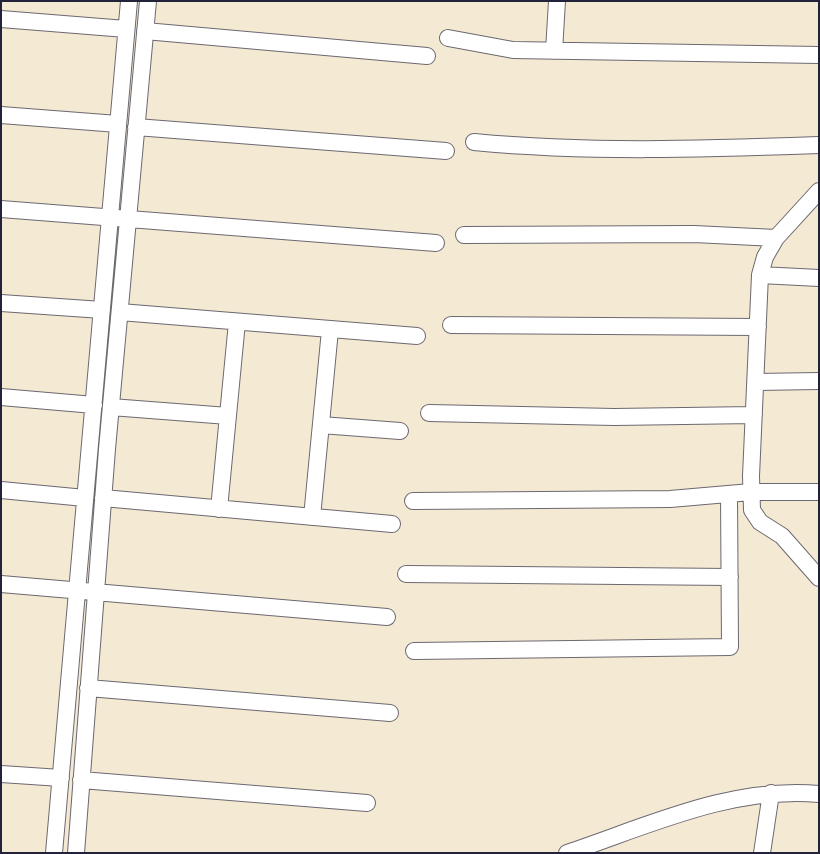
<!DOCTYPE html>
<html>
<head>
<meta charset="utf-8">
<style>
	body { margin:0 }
	#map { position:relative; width:820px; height:854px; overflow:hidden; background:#f4e9d3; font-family:Caveat,sans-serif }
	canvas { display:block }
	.frame { position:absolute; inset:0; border:2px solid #22223b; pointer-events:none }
</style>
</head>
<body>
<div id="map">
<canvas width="820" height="854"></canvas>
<div class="frame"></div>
</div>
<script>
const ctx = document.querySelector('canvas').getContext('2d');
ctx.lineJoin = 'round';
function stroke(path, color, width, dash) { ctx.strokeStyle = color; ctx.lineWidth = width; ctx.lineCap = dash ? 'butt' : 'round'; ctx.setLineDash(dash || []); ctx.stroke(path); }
const minor = new Path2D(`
	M1 19 126 29
	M145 31 427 56
	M448 38 513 50 819 55
	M554 51 557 1
	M1 115 118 124
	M136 127 446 151
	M474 142C589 153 704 149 819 145
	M819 191 776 238 765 257 760 275 751 476 752 510 760 522 782 536 819 578
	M1 209 436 243
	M464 235 694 234 776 238
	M760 275 819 278
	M1 303 102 310
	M120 312 417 336
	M451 325 758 327
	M756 382 819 381
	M1 397 94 405
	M111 407 228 416
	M429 413 614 417 754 415
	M321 425 400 431
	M1 490 85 498
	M103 498 392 524
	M413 501 670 499 751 492H819
	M219 509 237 322
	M312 517 330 330
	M406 574 730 577
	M1 584 387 617
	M414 651 730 647 729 494
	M88 688 390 713
	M1 774 61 778
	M81 780 367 803
	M54 853 129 1
	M76 853 107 449 148 1
	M567 853C648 826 731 786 819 794
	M762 853 771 793`);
stroke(minor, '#6c6870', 18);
stroke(minor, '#fff', 16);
</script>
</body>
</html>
